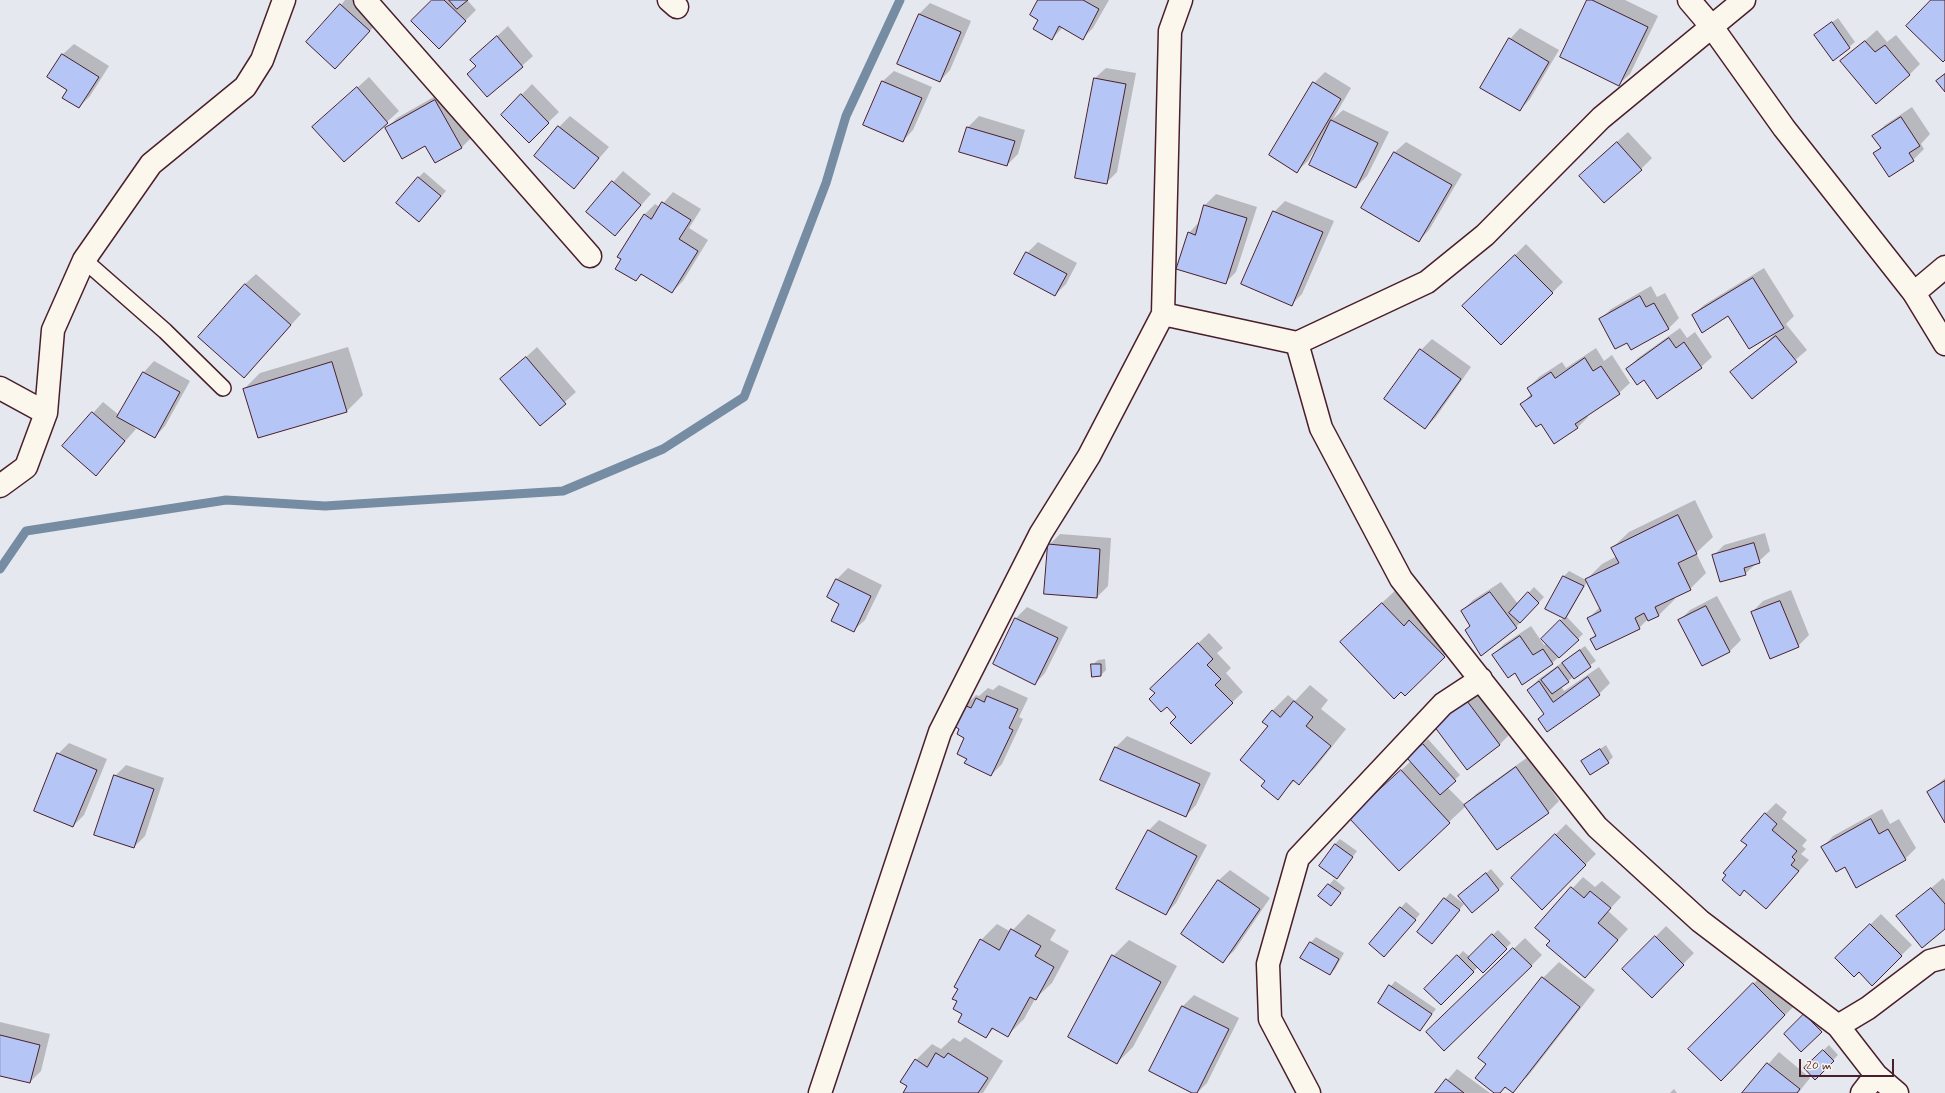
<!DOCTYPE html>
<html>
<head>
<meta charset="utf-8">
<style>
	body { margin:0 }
	#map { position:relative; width:1945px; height:1093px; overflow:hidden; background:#e6e8ef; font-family:Mynerve,sans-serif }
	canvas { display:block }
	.scale { position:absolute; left:1799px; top:1059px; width:95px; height:18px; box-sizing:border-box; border:2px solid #4a1f2b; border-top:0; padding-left:5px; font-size:12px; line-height:14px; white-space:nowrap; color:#4a1f2b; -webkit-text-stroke:3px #fbf7ec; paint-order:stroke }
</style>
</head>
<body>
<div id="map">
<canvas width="1945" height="1093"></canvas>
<div class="scale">20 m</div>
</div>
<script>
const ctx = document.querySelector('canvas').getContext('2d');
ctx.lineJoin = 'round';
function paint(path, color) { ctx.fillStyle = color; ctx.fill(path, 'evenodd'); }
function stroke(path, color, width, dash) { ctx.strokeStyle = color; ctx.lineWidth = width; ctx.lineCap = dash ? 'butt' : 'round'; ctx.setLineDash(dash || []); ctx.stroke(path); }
paint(new Path2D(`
	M345 0H358L380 20 346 57 341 5Z
	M433 0H467L476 10 439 47Z
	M1039 0H1109L1093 28 1083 38 1063 27 1052 39 1040 19Z
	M1588 0H1625L1658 16 1630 74 1619 84Z
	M930 3 971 21 950 70 940 81 898 63 919 14Z
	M1838 18 1855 42 1833 60 1815 35Z
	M508 26 533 56 488 96 477 66 471 60Z
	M1520 28 1559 50 1530 99 1520 110 1510 39Z
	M1877 30 1887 42 1896 35 1920 64 1909 75 1841 62Z
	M74 44 109 66 90 96 79 107 68 90 49 77 63 54Z
	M1106 68 1136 73 1117 172 1106 183 1095 78Z
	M894 71 932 87 913 130 903 141 883 81Z
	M1325 72 1351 88 1333 119 1343 110 1389 132 1367 176 1356 187 1324 134 1308 161 1297 171 1314 83Z
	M369 77 399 111 344 161 314 127Z
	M532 84 559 112 529 141 502 115Z
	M446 90 472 137 462 147 386 129 397 118Z
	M1912 107 1930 134 1921 144 1924 149 1913 160 1875 153 1881 147 1874 136 1885 125Z
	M570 116 609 147 574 187 559 127Z
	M979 116 1025 130 1018 154 1007 165 961 152 968 127Z
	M1628 132 1652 158 1641 169 1591 165Z
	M1406 142 1462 174 1429 230 1419 241 1362 208 1395 152Z
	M623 171 651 194 615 235 587 212Z
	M424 172 446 191 424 216 419 177Z
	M673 192 701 209 689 228 708 240 683 281 672 292 642 274 636 280 644 215 655 204 660 207Z
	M1216 194 1257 207 1236 272 1225 283 1189 233 1200 221 1205 205Z
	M1285 201 1334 221 1302 294 1291 305 1274 212Z
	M1038 242 1077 263 1066 284 1055 295 1027 253Z
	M1526 244 1563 282 1501 344 1464 306Z
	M1764 268 1794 316 1786 324 1807 350 1752 397 1731 373 1783 327 1729 315H1693L1704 305Z
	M256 274 301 314 244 377 245 284Z
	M1651 286 1657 297 1665 293 1679 318 1668 329 1627 341 1600 320 1611 309Z
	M1680 328 1687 338 1695 332 1712 357 1701 367 1644 379 1627 369 1638 358Z
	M1432 339 1471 367 1436 417 1425 428 1421 350Z
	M348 347 363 395 347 411 258 437 244 389 260 373Z
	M537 347 576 392 540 424 502 379Z
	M1596 348 1604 361 1612 355 1630 383 1619 393 1587 415 1588 417 1577 428 1541 423 1522 404 1532 393 1528 388 1539 377 1562 362 1566 368Z
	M154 361 190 381 165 426 155 437 129 423 136 429 106 463 63 446 103 402 119 415 144 372Z
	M1695 500 1713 537 1696 553 1706 573 1690 589 1674 597 1675 599 1659 615 1648 619 1639 628 1591 639 1596 634 1589 618 1600 607 1587 582 1567 617 1583 634 1559 657 1552 663 1515 672 1493 655 1504 644 1531 626 1544 645 1547 644 1542 639 1564 617 1546 608 1564 576 1569 571 1586 580 1602 564 1617 556 1612 548 1629 532Z
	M1765 533 1770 551 1745 574 1713 556 1724 545Z
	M1060 534 1111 538 1108 586 1097 597 1049 545Z
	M848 568 882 585 865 620 854 630 841 603 828 597 837 579Z
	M1501 582 1518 604 1534 587 1544 597 1516 627 1471 625 1462 611 1473 600Z
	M1398 588 1460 640 1444 656 1357 626Z
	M1791 590 1809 635 1798 646 1752 612 1763 601Z
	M1717 596 1741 640 1730 651 1702 665 1679 621 1690 610Z
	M1027 607 1068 627 1045 673 1035 684 994 664 1016 618Z
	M1209 633 1223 648 1217 653 1231 668 1226 673 1243 692 1191 743 1178 717 1156 693 1162 678Z
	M1585 646 1596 661 1561 686 1564 691 1599 667 1610 683 1599 694 1539 719 1544 713 1529 690 1539 679Z
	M1105 659 1106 670 1101 675 1092 665 1098 660Z
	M999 685 1028 698 1019 717 1023 719 1002 764 991 775 968 758 965 706 976 695 979 696 988 688 993 690Z
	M1310 685 1328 700 1321 709 1346 729 1315 768 1299 783 1295 780 1278 798 1267 781 1269 726 1272 711 1288 695 1295 701Z
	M1479 691 1510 734 1500 744 1467 768 1435 726 1446 715Z
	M1127 736 1211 773 1196 805 1186 816 1102 780 1116 747Z
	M1428 739 1460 775 1447 787 1465 805 1476 794 1528 757 1559 801 1548 812 1466 806 1399 869 1350 818 1411 761 1413 753Z
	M69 743 107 759 84 815 73 826 58 754Z
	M1606 745 1613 757 1608 762 1582 761Z
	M126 765 164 778 145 836 134 847 115 776Z
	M1945 778V821L1928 792Z
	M1776 803 1787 812 1782 819 1807 840 1802 846 1806 849 1801 854 1809 860 1766 908 1745 889 1740 894 1748 845 1765 814Z
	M1882 809 1890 824 1899 819 1916 848 1905 859 1845 866 1823 847 1833 836Z
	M1159 820 1207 845 1176 903 1166 914 1149 830Z
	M1566 824 1596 854 1542 908 1512 878Z
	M1340 839 1357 851 1337 878 1335 844Z
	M1491 869 1504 884 1499 889 1464 891Z
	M1230 870 1270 898 1234 951 1223 961 1182 933 1219 880Z
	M1583 877 1595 887 1602 881 1621 897 1608 911 1628 929 1585 977 1552 940 1536 928Z
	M1943 878 1945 881V928L1897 917Z
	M1334 879 1345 888 1331 905 1320 896Z
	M1450 893 1464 904 1437 938 1418 932Z
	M1406 902 1420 914 1389 950 1370 944Z
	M1028 914 1056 930 1050 940 1069 951 1052 983 1035 999 1024 1019 1008 1035 994 1028 986 1037 963 1014 981 940 997 924 1011 932Z
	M1881 914 1912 945 1872 984 1859 971 1836 958Z
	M1666 926 1694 953 1651 997 1624 969Z
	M1498 930 1511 943 1483 971 1478 967 1441 1004 1426 989 1463 951 1470 957Z
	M1316 937 1344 953 1335 969 1330 974 1302 958 1311 942Z
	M1525 938 1542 955 1531 966 1438 1021Z
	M1129 940 1177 966 1133 1047 1117 1063 1113 956Z
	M1559 962 1595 990 1528 1076 1512 1091 1506 1086 1500 1093H1495L1487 1064 1543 978Z
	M1764 973 1796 1004 1721 1080 1689 1049Z
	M1395 981 1436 1009 1420 1030 1379 1002Z
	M1194 995 1239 1018 1207 1083 1197 1093 1150 1071 1183 1006Z
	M1810 1010 1826 1026 1801 1050 1785 1034Z
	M0 1022 50 1034 41 1071 30 1082 0 1075Z
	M965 1037 1003 1061 983 1093H904L909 1085 916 1060 932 1044 941 1049 953 1038 960 1042Z
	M1829 1045 1838 1055 1815 1078 1805 1068Z
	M1779 1052 1810 1078 1798 1093H1743Z
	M1457 1069 1490 1093H1436Z
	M1674 1089 1677 1093H1670Z`), '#0003');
stroke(new Path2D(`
	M0 569 26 531 226 500 325 506 563 491 663 449 744 397 826 183 846 116 900 0`), '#758ca3', 9);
const building = new Path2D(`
	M432 0H444L466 21 439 49 411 21Z
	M449 0H468L457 9Z
	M1038 0H1083L1099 9 1083 40 1059 26 1052 40 1033 29 1038 20 1030 15Z
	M1587 0H1592L1648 27 1619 86 1560 57Z
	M1931 0H1945V60L1943 62 1906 26Z
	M340 4 370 31 335 69 306 42Z
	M919 14 961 32 940 82 897 64Z
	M1832 22 1850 48 1833 61 1814 35Z
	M497 36 523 67 487 97 467 74 476 66 470 60Z
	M1509 38 1549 62 1520 111 1480 88Z
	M1865 41 1875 52 1885 45 1910 75 1876 104 1840 61Z
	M62 54 99 77 79 108 62 98 67 90 47 77Z
	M1945 74V92L1936 81Z
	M1094 78 1126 84 1107 184 1075 178Z
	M882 81 922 98 903 142 863 125Z
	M1313 82 1341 99 1297 173 1269 155Z
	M357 87 388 123 344 162 312 127Z
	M521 94 549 123 529 143 501 115Z
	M435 100 462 148 435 163 425 146 402 159 385 128Z
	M1901 117 1920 146 1909 153 1914 161 1889 177 1873 153 1881 148 1872 136Z
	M1331 120 1378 143 1356 188 1309 165Z
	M558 126 599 158 574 189 534 156Z
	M967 127 1015 141 1007 166 959 152Z
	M1617 142 1642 170 1604 203 1579 176Z
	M1394 152 1452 185 1419 242 1361 208Z
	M418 177 441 196 419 222 396 203Z
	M612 181 641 205 615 236 586 212Z
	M662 202 691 220 679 239 698 251 672 293 641 274 636 281 615 269 621 259 617 257 644 214 651 219Z
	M1204 205 1247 218 1226 284 1176 269 1188 232 1195 235Z
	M1273 211 1323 232 1292 306 1241 284Z
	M1026 252 1067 274 1055 296 1014 274Z
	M1515 255 1553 293 1501 345 1462 306Z
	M1753 278 1784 328 1749 349 1728 316 1702 333 1692 315Z
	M245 284 291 325 244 378 198 337Z
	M1640 296 1646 307 1654 303 1669 329 1631 350 1627 343 1615 349 1599 319Z
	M1776 336 1797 362 1752 399 1730 372Z
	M1669 338 1676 348 1684 342 1702 368 1657 399 1644 380 1637 385 1626 369Z
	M1420 349 1461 379 1425 429 1384 399Z
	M526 357 566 404 540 426 500 379Z
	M1585 358 1593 371 1601 366 1620 394 1575 424 1578 428 1554 444 1541 424 1536 427 1520 404 1532 396 1527 388 1551 372 1555 378Z
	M332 362 347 412 258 438 243 389Z
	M143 372 180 392 155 438 117 417Z
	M92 412 125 441 96 476 62 446Z
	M1678 515 1697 554 1678 563 1691 590 1655 607 1659 616 1648 621 1644 613 1635 618 1640 629 1596 650 1590 639 1596 636 1587 618 1601 611 1585 579 1619 563 1611 548Z
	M1754 543 1760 563 1744 568 1746 575 1720 582 1712 555Z
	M1048 544 1100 549 1097 598 1044 594Z
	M1563 576 1584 586 1565 619 1545 609Z
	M836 579 871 596 854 632 831 621 839 604 827 597Z
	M1490 592 1517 628 1481 656 1465 630 1470 626 1461 611Z
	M1528 592 1539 603 1520 623 1509 613Z
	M1780 601 1799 647 1770 659 1751 612Z
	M1382 603 1404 626 1409 620 1445 657 1405 696 1401 692 1394 699 1340 642Z
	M1706 606 1730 652 1702 666 1678 620Z
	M1015 618 1058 638 1035 685 993 664Z
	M1560 620 1579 640 1559 658 1541 639Z
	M1520 636 1533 655 1543 649 1553 664 1522 685 1515 673 1508 678 1492 655Z
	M1198 643 1213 659 1207 665 1221 679 1215 685 1233 703 1191 744 1170 723 1176 717 1167 707 1161 712 1149 699 1155 693 1150 689Z
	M1580 650 1591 667 1574 679 1562 663Z
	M1091 664H1101V676L1092 677Z
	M1558 667 1569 682 1552 694 1541 680Z
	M1588 677 1600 695 1547 732 1538 719 1544 714 1527 690 1539 681 1553 702Z
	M987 696 1018 709 1009 728 1013 730 991 776 964 763 967 759 957 754 964 738 957 734 959 729 954 726 964 705 971 708 976 698 984 702Z
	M1294 701 1313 717 1306 726 1331 746 1299 785 1293 780 1278 800 1261 786 1265 781 1240 760 1268 726 1262 722 1272 710 1280 717Z
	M1467 701 1500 745 1467 770 1434 726Z
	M1423 744 1456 781 1440 795 1407 758Z
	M1115 747 1200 784 1186 817 1100 780Z
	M1600 749 1609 763 1590 775 1581 761Z
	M57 753 97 770 73 827 34 811Z
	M1516 767 1549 813 1497 850 1464 805Z
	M1401 770 1450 823 1399 871 1349 818Z
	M114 775 154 789 134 848 94 835Z
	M1945 781V823L1927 792Z
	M1765 813 1777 824 1772 830 1797 851 1792 857 1795 860 1791 865 1799 871 1766 909 1744 890 1740 896 1722 880 1726 875 1723 873 1747 845 1741 841Z
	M1871 819 1879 834 1888 829 1906 860 1856 888 1845 867 1836 872 1821 847Z
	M1148 830 1197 856 1166 915 1116 889Z
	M1555 834 1586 865 1542 910 1511 878Z
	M1335 844 1353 857 1337 879 1319 866Z
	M1486 873 1499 890 1472 913 1458 896Z
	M1218 880 1260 909 1223 963 1181 934Z
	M1328 884 1341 893 1331 906 1318 896Z
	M1571 887 1584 898 1590 891 1611 908 1598 923 1618 940 1585 978 1546 945 1550 941 1535 928Z
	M1931 888 1945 904V929L1922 948 1896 916Z
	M1444 898 1460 910 1432 944 1417 932Z
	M1400 907 1416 920 1384 957 1369 944Z
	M1870 924 1902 956 1872 986 1859 972 1854 977 1835 958Z
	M1011 929 1041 946 1035 956 1054 967 1036 1000 1030 997 1008 1037 992 1028 986 1038 958 1022 962 1014 953 1009 957 1001 952 999 958 989 954 987 980 939 999 950Z
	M1492 934 1507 949 1483 973 1468 958Z
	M1655 936 1684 965 1652 998 1622 969Z
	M1310 942 1339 959 1330 975 1300 958Z
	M1513 948 1532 966 1444 1051 1426 1032Z
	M1112 955 1161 982 1117 1064 1068 1037Z
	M1457 955 1474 972 1441 1005 1424 989Z
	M1542 977 1580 1007 1513 1093 1505 1087 1500 1093H1494L1475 1078 1486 1064 1478 1058Z
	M1753 983 1785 1015 1721 1081 1688 1049Z
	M1389 985 1432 1014 1420 1031 1378 1003Z
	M1182 1006 1229 1029 1197 1093H1192L1149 1071Z
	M1804 1014 1822 1032 1801 1052 1784 1034Z
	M0 1035 40 1045 30 1083 0 1076Z
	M1823 1050 1834 1061 1815 1080 1804 1068Z
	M936 1053 944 1058 948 1053 988 1078 978 1093H903L907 1086 900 1082 915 1059 927 1067Z
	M1767 1063 1800 1089 1797 1093H1742Z
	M1446 1079 1464 1093H1435Z`);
paint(building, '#b5c5f5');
stroke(building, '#4a1f2b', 1);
const lane = new Path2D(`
	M84 260 165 331 223 388`);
const street = new Path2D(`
	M365 0 590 256
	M669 0 677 7
	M1914 293 1945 267
	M1163 314 1297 343 1427 282 1485 235 1601 118 1744 0
	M1297 343 1321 428 1401 579 1597 827 1700 921 1838 1026 1876 1075 1897 1093
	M0 388 46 413
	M0 486 26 467 46 413 53 330 84 260 151 164 245 87 262 60 284 0
	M1838 1026 1868 1008 1930 961 1945 957
	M820 1093 940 732 1041 533 1089 456 1163 314 1170 31 1181 0
	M1309 1093 1270 1019 1268 964 1298 858 1443 704 1481 679
	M1862 1093 1876 1075`);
const secondary = new Path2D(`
	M1689 0 1712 27 1784 128 1914 293 1945 344`);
stroke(lane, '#4a1f2b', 18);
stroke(street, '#4a1f2b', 25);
stroke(secondary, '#4a1f2b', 25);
stroke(lane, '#fbf7ec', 15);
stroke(street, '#fbf7ec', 22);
stroke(secondary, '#fbf7ec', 22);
</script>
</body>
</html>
